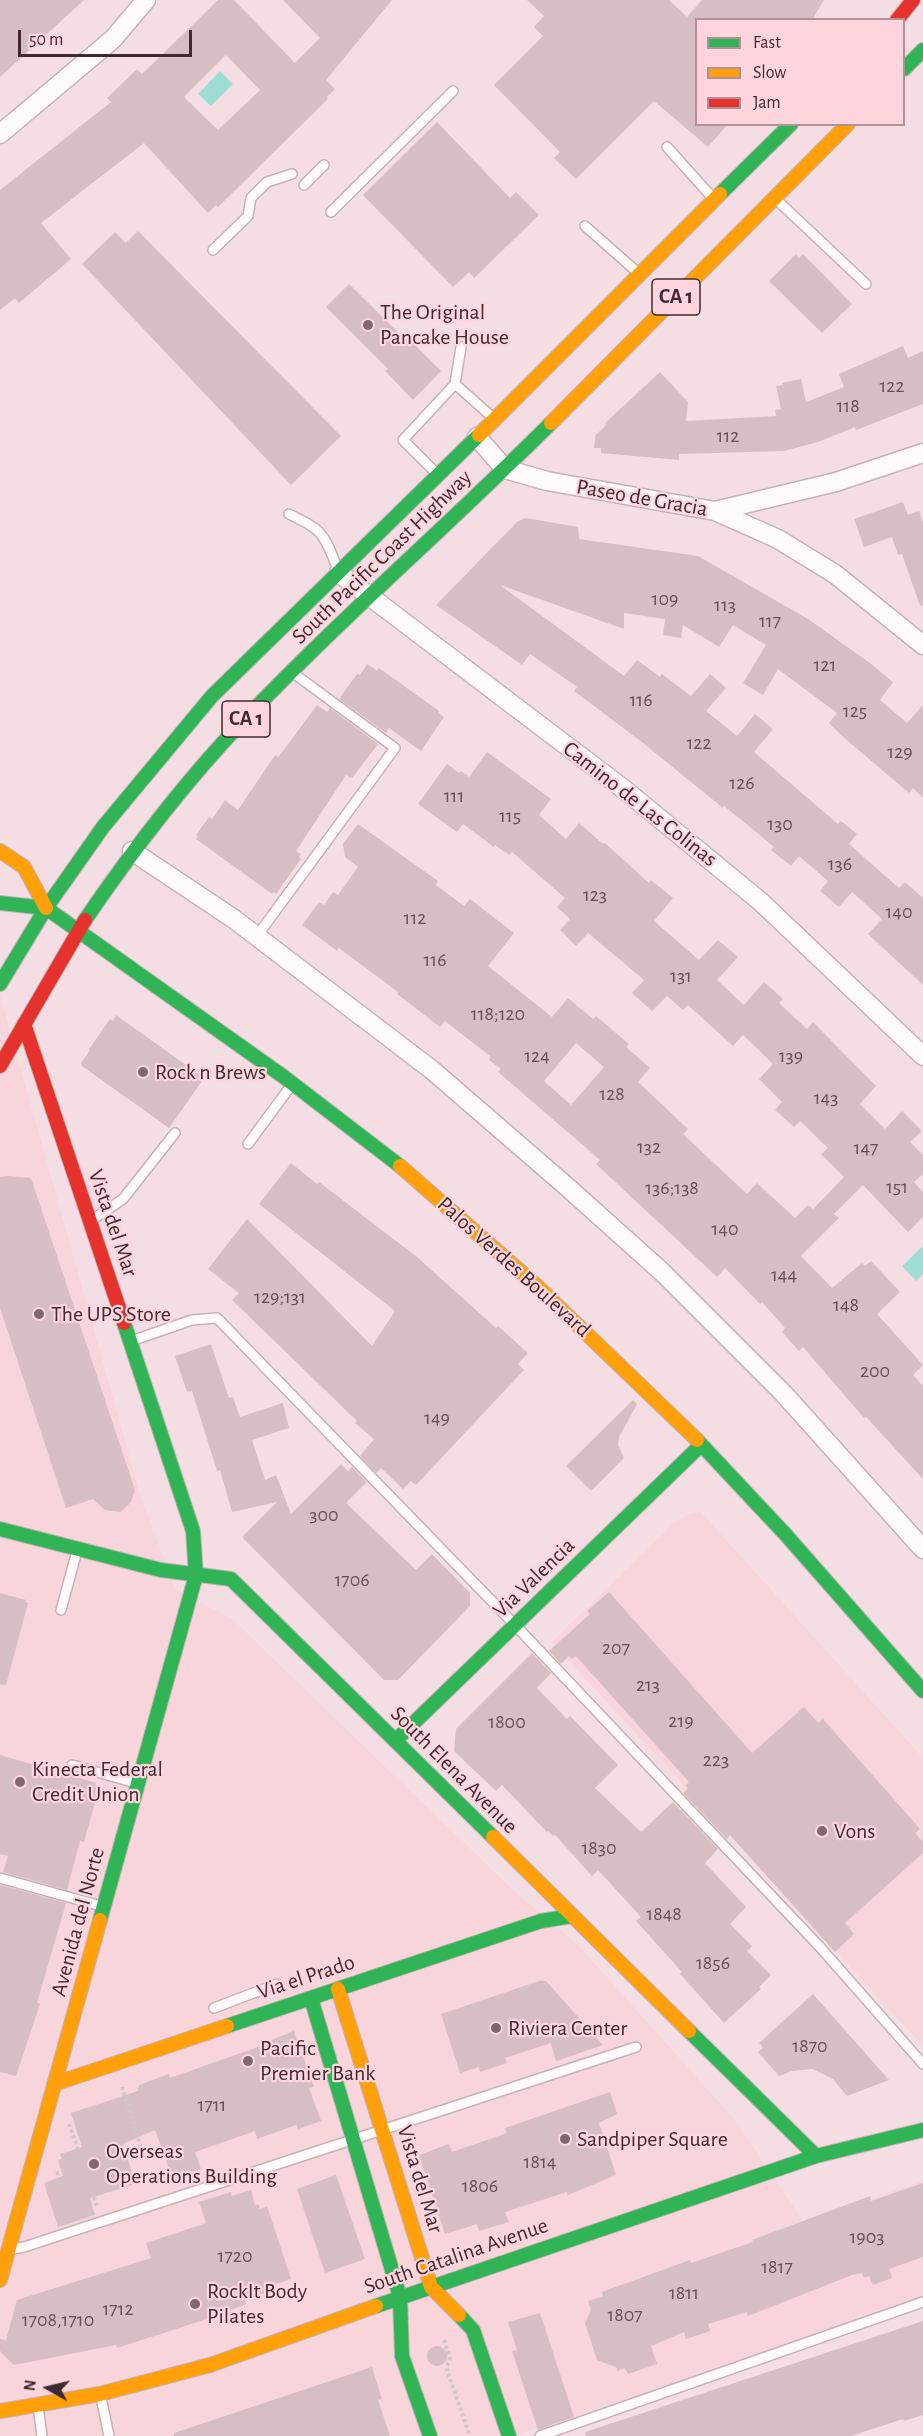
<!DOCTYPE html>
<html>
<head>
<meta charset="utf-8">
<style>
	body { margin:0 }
	#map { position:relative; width:923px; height:2436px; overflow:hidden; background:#f5dee3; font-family:"Alegreya Sans",sans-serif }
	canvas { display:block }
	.legend { position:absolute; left:695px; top:18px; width:210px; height:108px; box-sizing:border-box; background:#fed5dd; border:2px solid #b19197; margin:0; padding:8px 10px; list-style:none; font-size:18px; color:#3e2b2f }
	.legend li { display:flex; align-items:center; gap:12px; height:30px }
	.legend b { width:30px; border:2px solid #b19197 }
	.north { position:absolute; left:18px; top:2358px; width:60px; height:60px; -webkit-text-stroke:4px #fed5dd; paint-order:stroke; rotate:278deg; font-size:16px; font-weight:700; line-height:24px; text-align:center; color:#3e2b2f }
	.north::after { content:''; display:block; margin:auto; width:21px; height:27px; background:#3e2b2f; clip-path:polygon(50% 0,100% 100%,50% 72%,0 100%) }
	.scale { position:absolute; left:18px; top:30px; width:174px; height:27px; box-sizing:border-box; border:3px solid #3e2b2f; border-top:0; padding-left:8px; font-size:18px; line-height:21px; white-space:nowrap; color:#3e2b2f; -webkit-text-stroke:4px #fed5dd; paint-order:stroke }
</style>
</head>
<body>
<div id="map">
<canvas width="923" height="2436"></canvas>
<ul class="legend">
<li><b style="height:8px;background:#30b455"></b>Fast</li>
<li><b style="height:8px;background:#ff9f0a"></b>Slow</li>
<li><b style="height:8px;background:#e5322d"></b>Jam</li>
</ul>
<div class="north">N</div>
<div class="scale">50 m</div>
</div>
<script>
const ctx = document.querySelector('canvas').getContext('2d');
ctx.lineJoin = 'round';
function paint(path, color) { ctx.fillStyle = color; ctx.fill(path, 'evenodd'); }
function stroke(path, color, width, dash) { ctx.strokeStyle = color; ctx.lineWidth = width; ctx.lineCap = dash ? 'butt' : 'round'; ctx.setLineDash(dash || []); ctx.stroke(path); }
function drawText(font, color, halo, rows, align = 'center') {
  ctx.font = font + ' "Alegreya Sans",sans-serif'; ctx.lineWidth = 4.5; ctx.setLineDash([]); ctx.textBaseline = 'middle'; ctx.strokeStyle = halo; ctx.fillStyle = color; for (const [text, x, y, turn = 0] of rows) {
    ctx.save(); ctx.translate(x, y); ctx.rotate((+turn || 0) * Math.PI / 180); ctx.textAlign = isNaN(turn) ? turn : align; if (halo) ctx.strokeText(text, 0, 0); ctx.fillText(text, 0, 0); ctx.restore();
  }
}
paint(new Path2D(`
	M0 995 140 1494 175 1589 232 1619 515 1892 578 1945 734 2119 804 2222 923 2181V2302L513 2436H0Z
	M701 1512 923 1758V2046L552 1642 675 1522 691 1513Z`), '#f8d4db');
paint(new Path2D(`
	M220 71 233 84 211 106 198 94Z
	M923 1246V1274L916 1281 902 1266Z`), '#9dddd5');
paint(new Path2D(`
	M0 0H84L0 77Z
	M218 0H234L295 63 320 38 283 0H392L326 80 335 89 327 97 328 99 218 207 216 205 208 213 144 143 41 223 71 259 19 303 15 298 0 310V190L111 102 107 98 137 69 142 74ZM226 55 260 90 218 130 184 97Z
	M527 0H669L687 17 702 0H824L812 20H696V124H728L708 147 654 101 576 179 554 158 560 152 494 85 543 36 534 27 544 16Z
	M437 122 510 198 516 192 539 215 474 278 469 272 453 287 363 195Z
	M138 231 341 436 291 485 82 264 115 232 126 243Z
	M796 254 799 258 803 254 852 304 822 333 769 281Z
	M349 284 411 345 413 343 441 371 413 400 385 371 388 369 326 307Z
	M903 346 908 358 923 351V404L856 430 855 427 818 442 784 451 679 454V460L601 453V448H594L595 436 606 425 605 423 660 372 688 402 686 421 776 416 775 410 781 409 776 386 783 385 782 383 801 379 806 402 844 387 839 374Z
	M903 502 908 515 919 511 923 523V605L920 606 902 554 898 555 892 537 864 547 854 519Z
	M526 518 578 527 579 539 698 556 808 619 870 663 893 682 880 700 907 723 923 705V798L913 788 909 793 842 736 829 723 837 713 778 669 763 695 743 683 766 645 733 625 719 647 683 625 681 638 663 635 665 619 624 613V629L500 585 624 676 637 660 660 677 662 674 691 696 710 674 726 688 706 711 737 736 755 714 773 729 754 752 838 824 841 821 857 834 849 844 899 888 905 882 923 898V985L868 934 882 919 852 892 839 907 820 891 828 881 799 856 791 866 771 850 774 847 744 822 724 806 723 808 643 743 574 691 577 687 530 654 522 665 436 605 518 521Z
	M367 664 377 671 379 668 439 711 438 713 444 717 421 751 389 728 386 733 339 699 357 674 360 675Z
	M317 705 327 712 330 708 378 744 352 778 346 775 296 851 301 854 299 857 301 859 276 894 273 892 272 894 196 839 198 837 196 835 209 817 212 819 225 800 238 810 275 755 278 757 283 751Z
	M487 752 551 799 539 815 566 839 579 823 603 844 605 843 649 883 651 880 673 898 654 921 699 960 718 940 738 957 717 980 744 1005 764 982 783 999 779 1003 807 1029 813 1022 876 1086 860 1104 885 1129 902 1111 922 1131 910 1142 923 1155V1174L914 1182 923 1192V1217L908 1232 863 1185 834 1214 839 1218 801 1256 832 1288 862 1263 865 1266 871 1261 900 1292 877 1314 923 1365 913 1375 923 1386V1479L866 1417 864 1418 803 1347 799 1351 782 1332 785 1328 762 1302 760 1304 725 1268 717 1277 596 1164 600 1160 498 1072 501 1069 489 1060 491 1057 445 1021 440 1027 397 994 398 992 339 948 337 951 302 925 319 902 324 905 333 892 338 895 358 867 345 857 343 844 358 824 438 881 436 885 464 906 470 899 514 933 488 966 552 1017 568 998 593 1019 596 1016 629 1044 626 1047 650 1068 638 1082 688 1129 683 1134 747 1194 757 1183 795 1218 808 1205 813 1209 844 1177 821 1154 828 1148 800 1121 794 1127 775 1110 782 1102 759 1079 773 1064 743 1035 733 1046 688 1005 683 1010 667 996 652 1011 632 993 644 980 588 933 576 946 560 930 570 919 557 907 565 898 512 852 509 855 495 845 494 847 463 824 457 832 418 804 447 764 459 773 461 771 469 777ZM576 1043 604 1067 571 1105 544 1081Z
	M116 1015 204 1078 169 1128 82 1066 81 1063 90 1050 89 1049 110 1019 113 1021Z
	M291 1163 317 1184 319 1182 417 1257 496 1328 498 1326 528 1353 518 1364 524 1370 416 1485 411 1481 403 1489 381 1468 376 1473 360 1456 374 1439 355 1423 357 1421 232 1300 239 1293 208 1269 247 1219 372 1346 395 1311 259 1204Z
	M9 1176 31 1178 135 1490 131 1502 121 1512 105 1510 93 1499 66 1508 0 1308V1177Z
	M211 1344 229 1398 233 1397 240 1417 283 1403 289 1428 252 1440 265 1480 276 1475 291 1514 341 1464 348 1471 352 1467 367 1482 346 1503 416 1570 432 1554 470 1593V1606L398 1680H384L242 1537 277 1502 232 1512 220 1470 217 1471 192 1391 187 1392 175 1356Z
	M633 1400 637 1404 619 1437 618 1445 624 1458 591 1491 566 1466Z
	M609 1592 752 1753 804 1707 818 1723 823 1719 920 1829 915 1833 923 1842V1853L845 1923 854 1934 835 1952 730 1835 727 1839 683 1793 688 1788 685 1785 689 1782 576 1656 572 1659 569 1656 561 1664 549 1651 590 1614 587 1611Z
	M0 1593 26 1600 25 1602 28 1603 6 1685 0 1684Z
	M532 1653 551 1673 537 1688 567 1719 570 1716 618 1765 595 1788 641 1832 673 1802 718 1849 705 1863 746 1907 730 1924 752 1946 747 1951 771 1975 759 1987 761 1989 724 2023 680 1974 682 1972 636 1921 641 1917 598 1870 592 1876 555 1835 553 1836 548 1831 547 1832 502 1785 496 1791 454 1751 456 1729Z
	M0 1755 96 1783 95 1787 99 1788 84 1842 80 1841 67 1890 3 1872 8 1856 0 1854Z
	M0 1885 66 1903 37 2003 40 2004 16 2076 0 2072Z
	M539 1981H546L603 2045 556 2061 551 2043 505 2058 507 2063 480 2072 479 2067 460 2073 441 2014Z
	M813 1994 889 2080 847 2096 833 2079 813 2069 792 2071 779 2076 758 2052 763 2048 759 2043Z
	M294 2031 314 2087 309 2088 321 2121 298 2129 296 2125 257 2139 255 2131 195 2152 201 2169 173 2179 155 2130 123 2144 133 2176 129 2177 132 2185 90 2198 95 2215 58 2227 44 2183 63 2176 58 2160 62 2159 60 2154 82 2147 71 2113 138 2091 139 2085 169 2074 170 2078 272 2042 271 2040Z
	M610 2092 617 2114 599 2123 616 2175 568 2195 567 2192 505 2212 509 2222 479 2231 477 2224 445 2234 419 2155 449 2144 452 2152 507 2133 505 2128Z
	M336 2175 365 2259 325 2273 297 2189Z
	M923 2183V2257L889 2269 892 2278 873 2285 869 2276 864 2278 862 2273 852 2275 748 2316 747 2312 708 2324 710 2331 686 2339 684 2332 651 2346 657 2364 628 2374 625 2368 618 2371 616 2367 597 2360 585 2323 591 2310 588 2301 603 2296 602 2292 690 2260 691 2263 753 2242 752 2240 870 2196 871 2201Z
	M251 2190 255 2205 258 2204 260 2209 267 2206 291 2279 263 2288 265 2293 245 2299 246 2304 210 2318 117 2348 116 2345 14 2365 0 2351V2339L6 2340 17 2300 151 2258 146 2243 206 2223 199 2202 231 2192 232 2196Z
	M540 2313 574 2417 538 2430 512 2351 517 2350 508 2322Z
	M923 2321V2415L904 2421 903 2419 851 2436H586L585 2432Z
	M427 2356a10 10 0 1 1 20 0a10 10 0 1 1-20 0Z
	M372 2367 382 2399 378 2400 390 2436H174V2433Z`), '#d7bec3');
const lane = new Path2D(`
	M667 147 711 196
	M304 185 324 165
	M779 202 866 284
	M331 212 453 91
	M585 226 636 271
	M213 250 248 216 251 198 267 182 292 174
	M455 384 491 416
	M435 472 403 440 455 384 461 347
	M289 514C321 530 323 531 336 565
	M257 936 395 748 296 675
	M248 1144 290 1087
	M92 1220 123 1199 175 1133
	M134 1340 192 1320 217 1318 515 1625 819 1946 923 2064
	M61 1610 77 1551
	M72 1765 136 1783
	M0 1878 101 1906
	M214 2008 277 1984
	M13 2249 24 2247 636 2047
	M101 2397 109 2436
	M38 2406 42 2436
	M540 2436 923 2302`);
const street = new Path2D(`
	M0 134 113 39 146 0
	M477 437 505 469 547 481 715 511 836 482 923 453
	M715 511 778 539 835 574 923 645
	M339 573 625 790 761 902 923 1056
	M132 851 234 919 432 1070 565 1185 662 1272 784 1394 923 1549`);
const fast = new Path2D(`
	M904 69 923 50
	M720 194 791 124
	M0 903 46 908
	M46 908 284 1077 400 1166
	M85 920C132 851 184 783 242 722 341 618 450 524 551 423
	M0 984 46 908 103 827 212 696 479 435
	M697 1440 786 1535 923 1691
	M0 1529 161 1570 231 1579 493 1837
	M395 1741 701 1445
	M100 1920 196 1575 193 1531 124 1323
	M311 1998 400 2297 402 2356 430 2436
	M227 2026 541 1921 572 1916
	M689 2031 816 2156
	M376 2306 816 2156 923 2130
	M459 2315 473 2330 509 2436`);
const slow = new Path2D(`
	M551 423 848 124
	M479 435 720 194
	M0 851 24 867 46 908
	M400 1166 537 1286 697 1440
	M493 1837 689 2031
	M338 1989 431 2287 459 2315
	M54 2084 227 2026
	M0 2280 100 1920
	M0 2411 100 2394 210 2365 376 2306`);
const jam = new Path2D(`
	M897 20 913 0
	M24 1024 124 1323
	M0 1066 85 920`);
stroke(lane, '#c5b2b6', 12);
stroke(street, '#c5b2b6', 21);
stroke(fast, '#c5b2b6', 16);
stroke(slow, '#c5b2b6', 16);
stroke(jam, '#c5b2b6', 16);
stroke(new Path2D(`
	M122 2087 144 2157
	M69 2124 78 2149
	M56 2174 66 2170
	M94 2197 97 2206
	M444 2340 450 2359 446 2367 470 2436`), '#cec6c8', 4, [3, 3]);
stroke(lane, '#fefafb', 9);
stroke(street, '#fefafb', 18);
stroke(fast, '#30b455', 14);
stroke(slow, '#ff9f0a', 14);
stroke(jam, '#e5322d', 14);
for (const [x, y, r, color] of [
	[368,325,6,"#7e6a6e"],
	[143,1072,6,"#7e6a6e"],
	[39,1314,6,"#7e6a6e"],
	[20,1782,6,"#7e6a6e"],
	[822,1831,6,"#7e6a6e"],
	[496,2028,6,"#7e6a6e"],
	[248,2061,6,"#7e6a6e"],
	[565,2139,6,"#7e6a6e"],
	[94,2164,6,"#7e6a6e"],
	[195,2304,6,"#7e6a6e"]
]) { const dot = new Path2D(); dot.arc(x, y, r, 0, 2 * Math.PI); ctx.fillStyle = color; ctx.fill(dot); stroke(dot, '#fed5dd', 2); }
drawText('20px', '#645054', null, [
	["122",892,386],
	["118",848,406],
	["112",728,436],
	["109",665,599],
	["113",725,605],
	["117",770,621],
	["121",825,665],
	["116",641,700],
	["125",855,711],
	["122",699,743],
	["129",900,752],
	["126",742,783],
	["111",454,796],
	["115",510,816],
	["130",780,824],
	["136",840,864],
	["123",595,895],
	["140",899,912],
	["112",415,918],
	["116",435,960],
	["131",681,976],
	["118;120",498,1014],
	["124",537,1056],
	["139",791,1056],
	["128",612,1094],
	["143",826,1098],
	["132",649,1147],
	["147",866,1148],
	["151",897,1187],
	["136;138",672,1188],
	["140",725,1229],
	["144",784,1275],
	["129;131",280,1297],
	["148",846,1305],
	["200",875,1371],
	["149",437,1418],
	["300",324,1515],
	["1706",352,1580],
	["207",616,1648],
	["213",648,1685],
	["219",681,1721],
	["1800",507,1722],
	["223",716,1760],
	["1830",599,1848],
	["1848",664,1914],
	["1856",713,1963],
	["1870",810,2046],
	["1711",212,2105],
	["1814",540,2162],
	["1806",480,2186],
	["1903",867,2237],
	["1720",235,2256],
	["1817",777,2267],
	["1811",684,2293],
	["1712",118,2309],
	["1807",625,2315],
	["1708,1710",58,2320]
]);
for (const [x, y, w] of [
	[676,297,48],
	[246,719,48]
]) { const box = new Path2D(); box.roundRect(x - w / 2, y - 18, w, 36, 4.5); ctx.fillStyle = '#fed5dd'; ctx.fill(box); stroke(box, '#3e2b2f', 1.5); }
drawText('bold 21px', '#3e2b2f', null, [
	["CA 1",676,297],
	["CA 1",246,719]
]);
drawText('22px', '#3e2b2f', '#fed5dd', [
	["The Original",380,312],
	["Pancake House",380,337],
	["Rock n Brews",155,1072],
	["The UPS Store",51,1314],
	["Kinecta Federal",32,1769],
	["Credit Union",32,1794],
	["Vons",834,1831],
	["Riviera Center",508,2028],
	["Pacific",260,2048],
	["Premier Bank",260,2073],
	["Sandpiper Square",577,2139],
	["Overseas",106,2151],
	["Operations Building",106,2176],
	["RockIt Body",207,2291],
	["Pilates",207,2316]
], 'left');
drawText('22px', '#3e2b2f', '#fed5dd', [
	["Paseo de Gracia",642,498,10],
	["South Pacific Coast Highway",382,557,-44],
	["Camino de Las Colinas",640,804,38],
	["Vista del Mar",113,1223,71],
	["Palos Verdes Boulevard",514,1267,42],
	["Via Valencia",534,1578,-44],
	["South Elena Avenue",454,1770,45],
	["Avenida del Norte",78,1922,-75],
	["Via el Prado",306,1977,-18],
	["Vista del Mar",420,2179,73],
	["South Catalina Avenue",456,2256,-19]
]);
</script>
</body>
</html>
